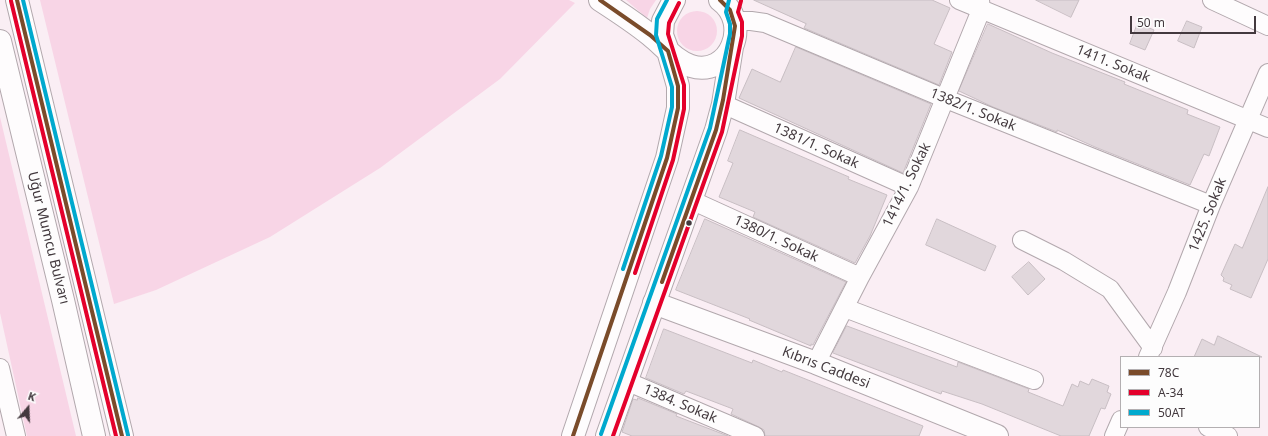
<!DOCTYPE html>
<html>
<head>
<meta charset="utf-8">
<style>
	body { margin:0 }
	#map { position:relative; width:1268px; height:436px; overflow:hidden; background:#faeef4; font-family:"Noto Sans",sans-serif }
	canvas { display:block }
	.legend { position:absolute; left:1120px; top:356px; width:140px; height:72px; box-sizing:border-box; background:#fdfdfd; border:1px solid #b3afb1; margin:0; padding:5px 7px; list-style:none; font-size:12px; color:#43393e }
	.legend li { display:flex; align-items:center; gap:8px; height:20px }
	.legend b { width:20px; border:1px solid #b3afb1 }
	.north { position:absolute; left:8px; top:388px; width:40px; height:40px; -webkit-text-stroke:3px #fdfdfd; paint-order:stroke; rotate:19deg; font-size:11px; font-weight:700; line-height:16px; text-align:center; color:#43393e }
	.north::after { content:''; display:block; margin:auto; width:14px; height:18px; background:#43393e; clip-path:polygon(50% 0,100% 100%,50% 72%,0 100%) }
	.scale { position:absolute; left:1130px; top:16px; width:126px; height:18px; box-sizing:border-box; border:2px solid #43393e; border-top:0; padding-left:5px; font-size:12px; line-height:14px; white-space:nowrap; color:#43393e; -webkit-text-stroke:3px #fdfdfd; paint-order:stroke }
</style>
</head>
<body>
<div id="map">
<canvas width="1268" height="436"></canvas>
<ul class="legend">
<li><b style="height:5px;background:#7a4b2a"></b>78C</li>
<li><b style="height:5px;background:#e4002b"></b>A-34</li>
<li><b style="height:5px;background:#00a9ce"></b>50AT</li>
</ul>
<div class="north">K</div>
<div class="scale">50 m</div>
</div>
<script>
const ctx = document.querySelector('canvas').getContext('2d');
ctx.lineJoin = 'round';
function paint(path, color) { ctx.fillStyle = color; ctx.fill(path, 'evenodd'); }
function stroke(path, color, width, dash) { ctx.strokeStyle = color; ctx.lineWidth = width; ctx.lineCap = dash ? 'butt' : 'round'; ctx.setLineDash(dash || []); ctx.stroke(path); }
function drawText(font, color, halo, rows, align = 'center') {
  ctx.font = font + ' "Noto Sans",sans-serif'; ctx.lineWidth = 4; ctx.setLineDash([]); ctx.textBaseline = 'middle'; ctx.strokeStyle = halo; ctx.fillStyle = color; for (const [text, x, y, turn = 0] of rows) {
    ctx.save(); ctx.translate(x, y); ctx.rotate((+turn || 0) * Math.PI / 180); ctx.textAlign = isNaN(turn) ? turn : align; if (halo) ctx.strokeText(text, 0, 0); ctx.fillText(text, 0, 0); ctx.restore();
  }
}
paint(new Path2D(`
	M40 0H569L575 3 500 79 380 168 270 237 156 290 114 304Z
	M626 0H656L650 9 647 18Z
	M677 31a20 20 0 1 1 40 0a20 20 0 1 1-40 0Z
	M0 117 76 436H27L0 313Z`), '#f8d5e6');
const building = new Path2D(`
	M754 0H932L950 8 934 44 952 52 939 85 804 28 806 24Z
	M1036 0H1079L1071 17Z
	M1187 21 1202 27 1194 48 1178 41Z
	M1138 23 1154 30 1145 50 1130 44Z
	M988 24 1052 53 1125 82 1124 84 1188 110 1187 114 1220 127 1209 156 1204 154 1190 185 1095 147 1057 130V132L993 107 959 91Z
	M796 47 931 104 903 173 739 98 752 69 780 82Z
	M740 130 849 177 848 179 887 195 870 236 855 263 753 217 755 212 719 197 733 163 728 161Z
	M1268 187V259L1251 298 1230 289 1232 285 1223 281 1224 278 1221 275 1235 244 1242 248Z
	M705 219 846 282 813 345 811 344V346L749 320 750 319 676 290Z
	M937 219 996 246 985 271 926 245Z
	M1029 262 1045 279 1028 295 1012 277Z
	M847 326 957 367 958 362 1029 389 1028 392 1063 406 1072 384 1078 387 1080 381 1089 385 1092 379 1109 386 1107 392 1111 394 1105 409 1101 408 1089 436H1061L982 404 942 391 941 394 833 353Z
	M664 329 752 363 753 360 782 372 783 370 923 426 919 436H765L764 430 759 427 731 414 733 409 686 391 684 394 646 378Z
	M1218 336 1262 357H1194L1202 339 1214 345Z
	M638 398 677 414 676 416 728 436H632L622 432 633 399 637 400Z`);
paint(building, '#e1d7dc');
stroke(building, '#c8bec3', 1);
const minor = new Path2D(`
	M959 0 1268 128
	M1212 0 1268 26
	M735 21H751L765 23 946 99 1211 205
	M723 104 909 187
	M691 200 860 277
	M1022 240 1064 261 1110 289 1153 348
	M845 308 1034 380
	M1148 357 1177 292 1211 205 1268 73
	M816 363 860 277 909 187 981 10 980 0
	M0 368 16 436
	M626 381 755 436
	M1208 427 1228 436
	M1114 436 1121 420`);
const secondary = new Path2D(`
	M654 303 816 363 997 436`);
const primary = new Path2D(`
	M17 0 122 436
	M600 0C617 11 634 22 650 35 664 46 674 60 691 66 730 78 752 23 720 0
	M0 41 63 300 94 436
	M573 436 667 158 678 108V86L668 51 662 35 663 21 674 0
	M607 436 716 130 723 104 732 47`);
stroke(minor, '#b2a8ad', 20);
stroke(secondary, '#b2a8ad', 24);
stroke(primary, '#b2a8ad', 24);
stroke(minor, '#fefcfd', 18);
stroke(secondary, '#fefcfd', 22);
stroke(primary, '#fefcfd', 22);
stroke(new Path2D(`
	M17 0 122 436
	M662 282 716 130 723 100 735 26 730 10 720 0
	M573 436 667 158 678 108V86L668 51 650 35 600 0`), '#7a4b2a', 4);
stroke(new Path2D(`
	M11 1 116 436
	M635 273 673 160 684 109V85L668 34 669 23 679 3
	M613 436 722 132 742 36V22L738 12 741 1`), '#e4002b', 4);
stroke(new Path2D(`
	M23 0 128 435
	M623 269 661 156 672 107V87L656 35 657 19 667 0
	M601 434 710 128 730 34V24L726 12 729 0`), '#00a9ce', 4);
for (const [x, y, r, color] of [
	[689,223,3.5,"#43393e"]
]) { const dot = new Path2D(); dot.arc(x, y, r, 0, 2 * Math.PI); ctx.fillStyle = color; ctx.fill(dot); stroke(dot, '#fdfdfd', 1.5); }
drawText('14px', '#43393e', '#fdfdfd', [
	["1411. Sokak",1113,64,22],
	["1382/1. Sokak",973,110,22],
	["1381/1. Sokak",816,146,24],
	["1414/1. Sokak",907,185,-64],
	["1425. Sokak",1208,215,-68],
	["Uğur Mumcu Bulvarı",48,238,76],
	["1380/1. Sokak",776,239,25],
	["Kıbrıs Caddesi",826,368,21],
	["1384. Sokak",680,404,23]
]);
</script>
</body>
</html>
